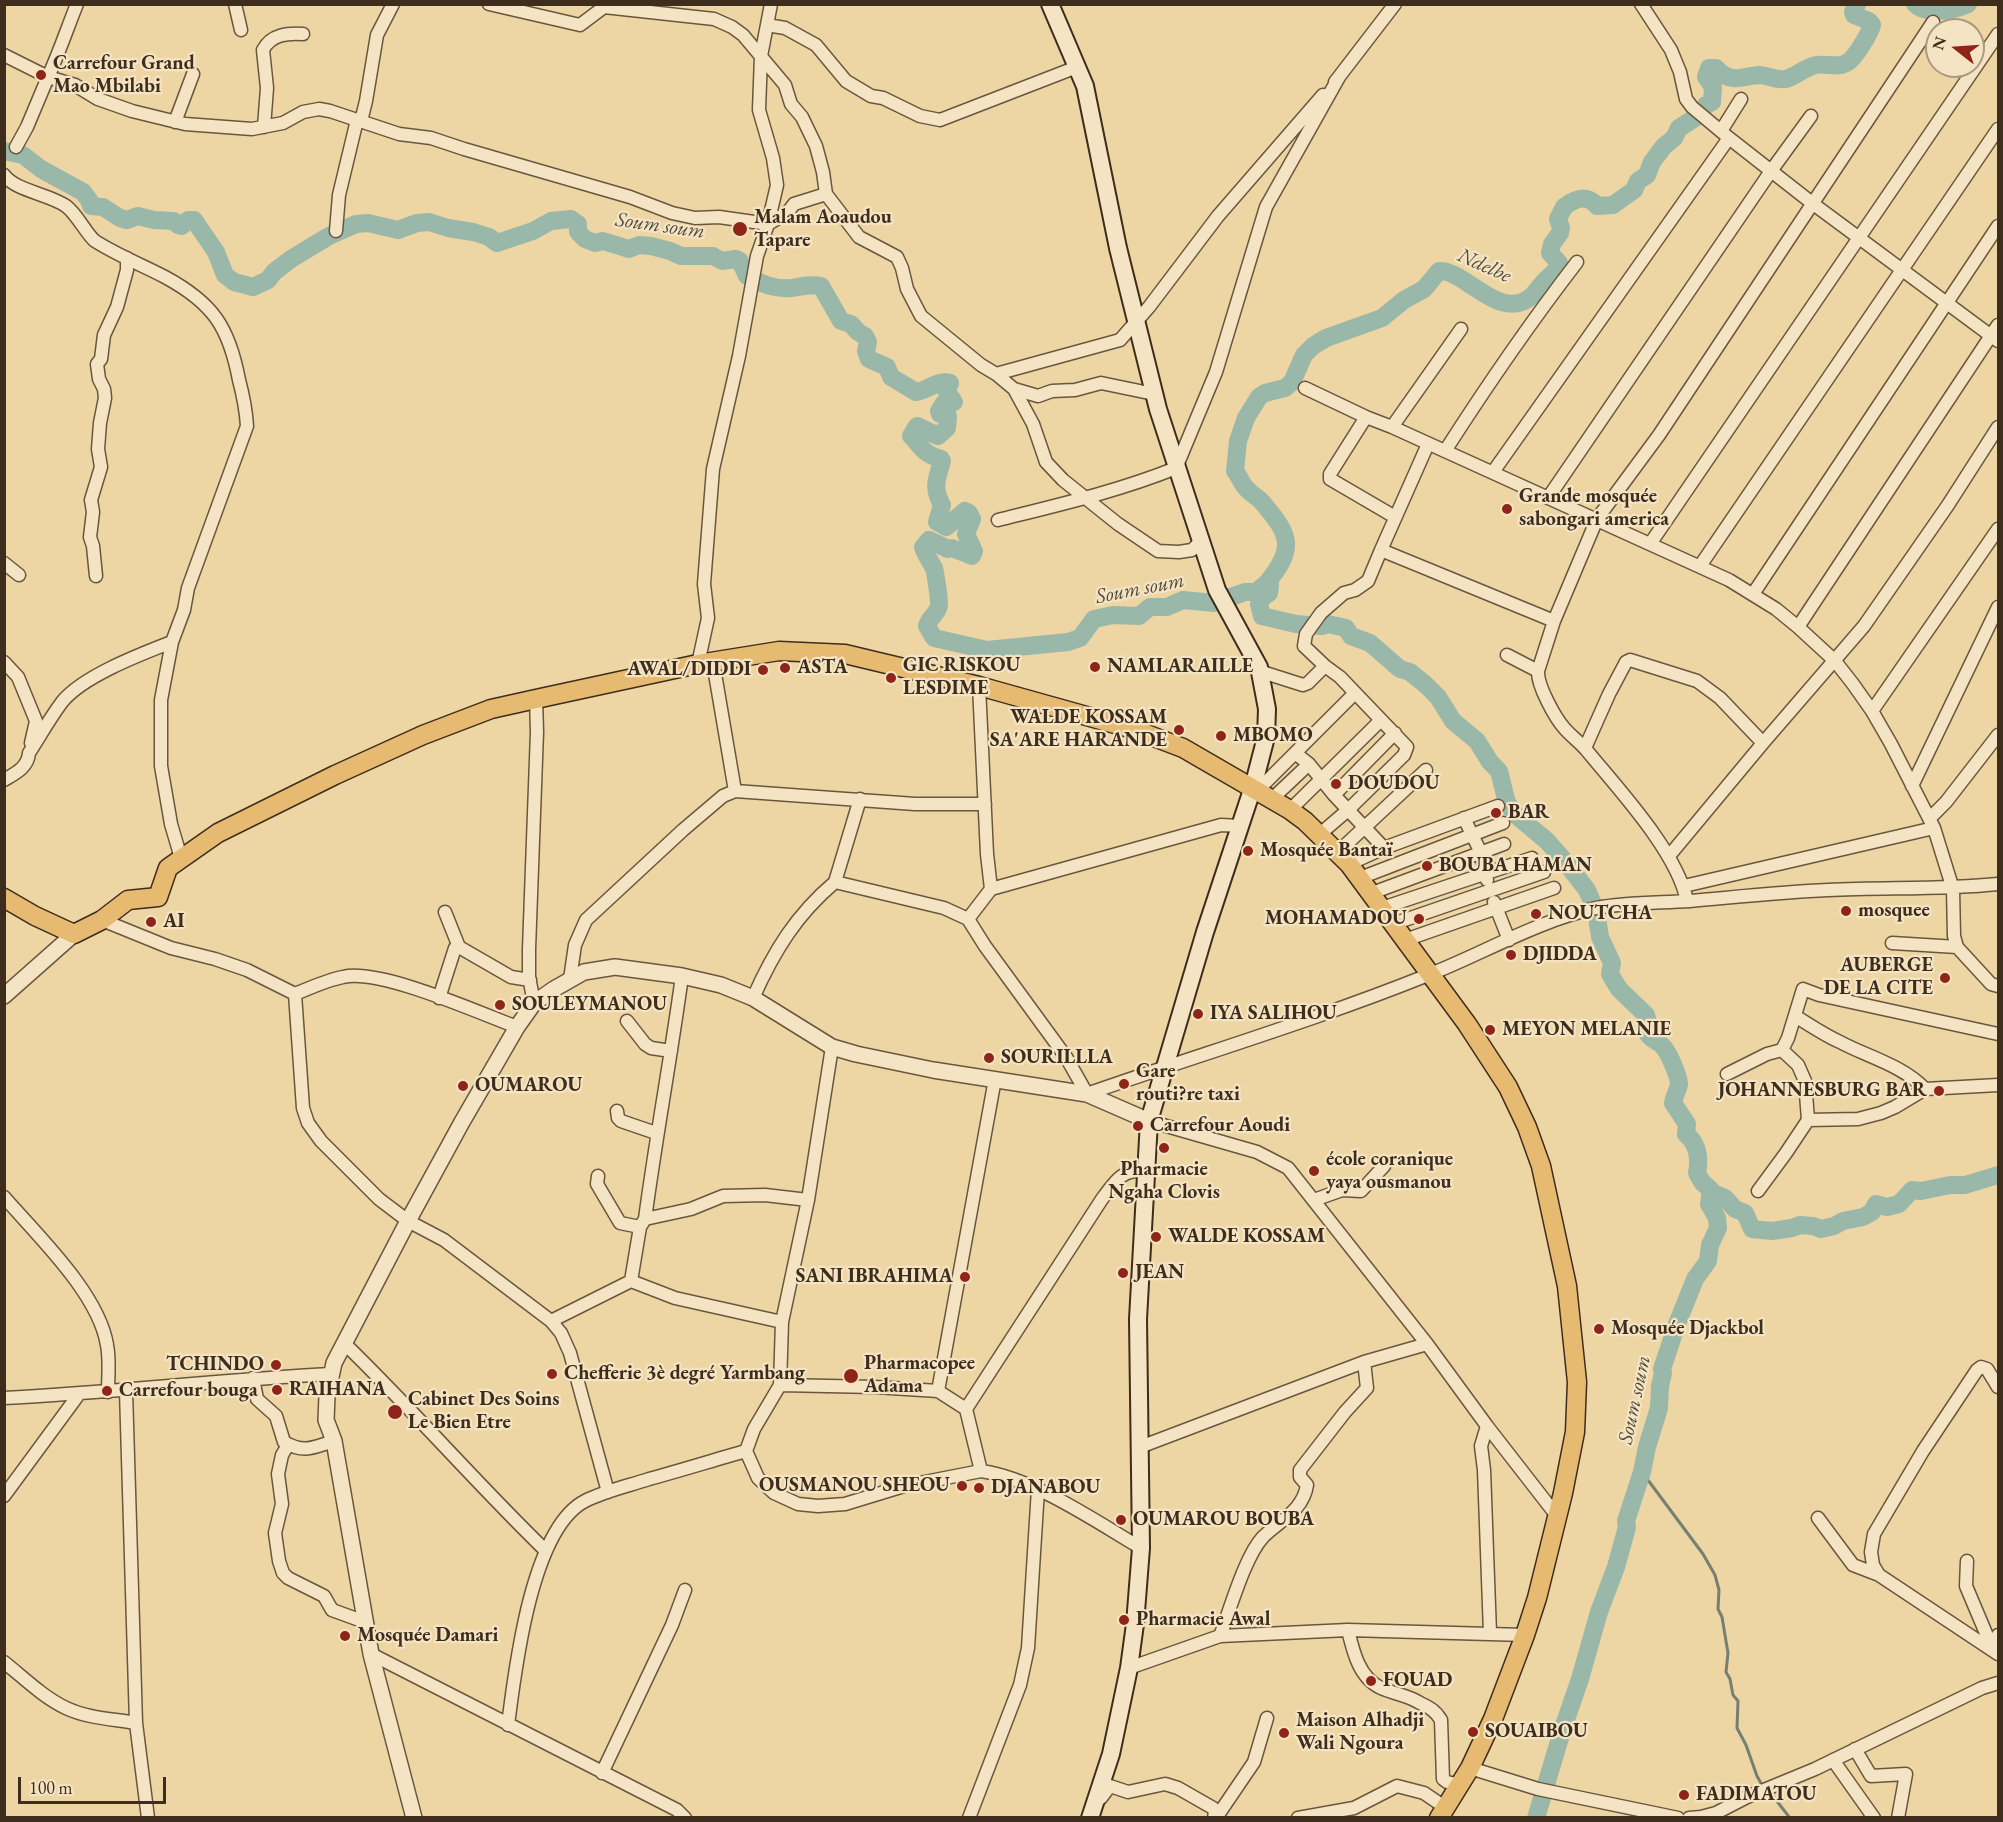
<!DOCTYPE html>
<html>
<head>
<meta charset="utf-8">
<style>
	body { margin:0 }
	#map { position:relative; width:2003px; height:1822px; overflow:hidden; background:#eed5a4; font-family:"EB Garamond",serif }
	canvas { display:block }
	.frame { position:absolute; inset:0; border:6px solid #3e2c1c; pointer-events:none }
	.north { position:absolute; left:1925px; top:18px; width:60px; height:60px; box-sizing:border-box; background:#f4e4c4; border:2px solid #ab9a81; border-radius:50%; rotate:287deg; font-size:16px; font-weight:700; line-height:24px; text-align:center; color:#3e2c1c }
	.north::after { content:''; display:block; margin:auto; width:21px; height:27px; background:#8f2418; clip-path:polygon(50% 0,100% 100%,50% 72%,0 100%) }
	.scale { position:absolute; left:18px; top:1777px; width:148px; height:27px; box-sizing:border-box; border:3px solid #3e2c1c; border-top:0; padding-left:8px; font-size:18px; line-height:21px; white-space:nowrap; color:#3e2c1c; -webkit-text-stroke:4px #f4e4c4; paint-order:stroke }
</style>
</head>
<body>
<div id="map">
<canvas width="2003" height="1822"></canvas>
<div class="frame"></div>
<div class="north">N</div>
<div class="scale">100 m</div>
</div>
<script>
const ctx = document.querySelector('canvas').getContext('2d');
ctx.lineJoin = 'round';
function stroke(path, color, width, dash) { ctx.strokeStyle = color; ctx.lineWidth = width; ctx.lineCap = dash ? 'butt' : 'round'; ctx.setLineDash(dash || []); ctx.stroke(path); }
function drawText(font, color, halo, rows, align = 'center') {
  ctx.font = font + ' "EB Garamond",serif'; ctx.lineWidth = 4.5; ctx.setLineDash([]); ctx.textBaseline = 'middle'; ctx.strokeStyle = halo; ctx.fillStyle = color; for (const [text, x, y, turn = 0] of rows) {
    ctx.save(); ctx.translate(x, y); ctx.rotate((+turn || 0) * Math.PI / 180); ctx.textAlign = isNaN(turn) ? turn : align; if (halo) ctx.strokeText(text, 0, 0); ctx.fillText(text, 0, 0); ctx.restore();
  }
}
stroke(new Path2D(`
	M1642 1472 1703 1554 1715 1575 1719 1590 1718 1609 1722 1617 1728 1653 1726 1672 1730 1679 1733 1695 1738 1701 1737 1728 1746 1745 1757 1776 1763 1787
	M1769 1791 1790 1818`), '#758071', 3);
stroke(new Path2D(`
	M1915 4C1926 16 1955 10 1968 4
	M4 151 23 155 41 169 83 192 89 200 91 206 103 207 120 218 127 220 138 216 154 220 174 221 178 225 182 226 188 220H194L216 252 225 275 234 282 253 287 268 280 274 272 291 259 329 236 356 224 368 223 398 230 417 223 429 222 448 228 473 232 489 237 497 243 533 231 551 221 571 219 578 224V232L585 239 595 243 603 241 629 249 639 245 651 246 670 251 681 256H713L722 261 736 259 740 261 747 276C761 284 776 290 792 288 802 286 812 284 821 286L841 321 851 324 858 332 865 336 868 342 866 351 869 359 887 367 891 377 916 392C928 390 939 379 950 383L946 390 954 402 950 404 944 403 939 411 940 414 948 416 947 428 938 436 917 426 911 436C922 447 923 454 941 459L942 461C937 479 932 487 942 505L937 522 946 527 965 511 969 513 972 519 966 534 974 551 972 556 952 548 948 549 929 540 923 547C925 554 930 561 934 568 935 571 940 602 939 605 938 614 929 617 927 626L934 638 987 650 1068 642 1080 638 1094 619 1113 615 1139 616 1150 607H1167L1183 600 1214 603 1245 592H1256L1267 583 1270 585 1269 593 1262 598 1259 604 1262 616 1296 624 1322 626 1328 624 1346 628 1351 636 1370 643 1400 669 1410 672 1426 685 1438 697 1453 721 1477 741 1490 762 1499 771 1507 803 1516 815 1547 841 1563 859 1587 890 1596 911 1600 937 1612 963 1610 974 1619 989 1646 1015 1648 1022 1647 1033C1652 1041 1661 1042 1665 1049 1670 1056 1679 1077 1679 1084 1678 1090 1674 1097 1673 1103L1687 1124 1686 1134C1698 1144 1700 1158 1697 1173L1702 1182 1711 1190 1709 1204 1717 1218 1718 1228 1710 1245 1708 1261 1695 1279 1677 1324 1662 1369 1663 1373 1660 1386 1659 1408 1647 1447 1642 1472 1626 1521 1627 1527 1616 1567 1599 1612 1580 1679 1563 1728 1536 1818
	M1267 583C1296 547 1290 535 1262 502 1258 497 1252 495 1248 490 1242 485 1240 477 1235 471L1238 441 1246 418 1259 397 1265 393 1285 388 1292 382 1304 355 1313 346 1326 338 1382 318 1404 300 1424 289 1439 271C1465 269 1501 325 1533 295 1536 292 1539 287 1542 284 1549 275 1556 274 1559 263L1550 253 1552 244 1560 233 1561 228 1558 219 1564 207C1576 198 1587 194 1597 206L1613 205 1634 190 1638 181 1647 175 1652 162 1664 146 1674 138 1679 128 1695 118 1706 105 1712 102 1713 87 1706 77 1709 68H1716C1731 85 1742 76 1759 75 1768 75 1776 81 1786 79 1797 76 1805 67 1816 65 1827 63 1838 69 1848 62 1855 58 1870 33 1872 25L1869 21 1854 15 1853 12 1857 4
	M1711 1192 1725 1198 1735 1209 1745 1213 1752 1229 1772 1231 1792 1228 1800 1225 1813 1226 1821 1229 1834 1226 1843 1221 1863 1217 1872 1212 1876 1204 1887 1207 1899 1204 1912 1190 1921 1191 1950 1185H1965L1998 1175`), '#99b8a9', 18);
const minor = new Path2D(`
	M235 4 241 30
	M489 4 580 25 604 7 714 19 732 27 743 35 785 85 791 104 802 117 816 146 823 172 826 194
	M1641 4 1671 50 1680 72 1686 99 1692 107 1729 138 1812 203 1998 341
	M767 25 785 28 816 45 846 81 871 96 883 98 920 116 940 120 1077 67
	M4 55 48 77C59 53 67 29 77 4
	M1335 82 1395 4
	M361 121 366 101 377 35 393 4
	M175 122 193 74
	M264 127 267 88 263 50C271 34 288 33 303 34
	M1721 131 1741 99
	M16 147 27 127 48 77 75 85 98 99 132 111 185 124 252 129 283 123 303 112 319 109 330 111 399 134 431 138 464 149 630 197 672 213 695 218 719 217 768 224 788 212 794 204 826 194 859 237 897 257 902 268 907 289 921 316 981 365 996 374 1014 389 1033 424 1046 462 1063 480 1118 524 1158 551 1179 552 1192 550 1200 542
	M4 175C16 191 49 194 66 206 77 214 87 235 95 241 117 255 142 265 165 277 213 303 229 327 239 380 243 395 246 410 247 426L188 588 184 610 172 642 161 700V766L171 824 181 858
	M336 231 339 195 357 120
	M996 374 1120 340 1149 307 1218 216 1323 95
	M1305 388 1366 417 1392 427 1729 580 1776 609 1798 627 1835 661 1853 684 1872 711 1891 744 1934 828 1953 889 1954 936 1957 947 1991 984 1998 986
	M1014 389 1038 396 1052 391 1075 390 1101 383 1154 394
	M1366 417 1330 474V479L1395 517
	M1392 427 1461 329
	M1428 444 1381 550 1554 621
	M1445 451C1486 387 1530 323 1577 262
	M1493 472 1729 138
	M1548 498 1771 171 1811 116
	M998 520C1058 505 1119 491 1176 468L1216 372 1266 207 1339 77
	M1650 544 1998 34
	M4 563 19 575
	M1700 566 1998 129
	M96 576 93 546 90 537 93 512 91 500 101 467 98 449 100 423 105 398 104 389 99 379 97 364 101 359 104 335 117 307 127 270V258
	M1753 594 1998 226
	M1798 627 1998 325
	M1507 655 1538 671C1537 685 1555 718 1565 729 1572 737 1581 743 1588 752 1620 791 1677 852 1687 901
	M4 662 18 677 36 721 31 743
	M713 662 735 791
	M698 664 708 618 704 584 713 469 739 356 757 256 768 224 777 185 773 158 759 110 761 56 771 4
	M1325 666 1304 646 1306 634 1321 613 1344 593 1355 590 1368 581 1381 550
	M1259 671 1303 685 1308 683 1325 666 1340 677 1407 747 1404 755 1348 810 1320 834
	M1538 671 1554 621 1597 519 1659 435 1933 22
	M979 686 987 854 991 889
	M1872 711 1998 529
	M1585 748 1609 694 1626 662 1630 660 1697 681 1720 698 1763 743
	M1295 753 1309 764 1334 795 1384 848
	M4 780C16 773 28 767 29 753 40 736 50 718 62 702 83 676 141 654 172 642
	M1912 786 1998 607
	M1258 790 1355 693
	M1334 795 1395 733
	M1273 798 1309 764
	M1290 810 1380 721
	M1464 818 1481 853 1487 880
	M1930 818 1946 802 1998 735
	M1338 852 1426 770
	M1669 856 1763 743 1864 626 1948 505 1998 427
	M1349 864 1384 848 1498 806
	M1360 878 1503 823
	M835 882 860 799
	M1684 886 1934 828
	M1372 893 1504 844
	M1494 902 1509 940
	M1382 908 1532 858
	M445 912 459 947 511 977 530 980
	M968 919 991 889 1221 825 1240 826
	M102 920 171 948 215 959 247 970 295 994C310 988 327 980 343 977 380 968 479 1013 517 1027
	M1393 924 1544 872
	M1405 940 1554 888
	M1892 943 1957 947
	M570 979 575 945 586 920 683 830 723 796 735 791 915 804H985
	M295 994 303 1108 308 1123 321 1141 379 1199 408 1221 444 1240 551 1321 561 1333 570 1353 608 1492
	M439 998 455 948 459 947
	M753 998C774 951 796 915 835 882L944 908 968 919 985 946 1066 1057 1087 1094C1201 1054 1316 1020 1428 975 1484 953 1537 921 1596 908 1627 902 1659 903 1690 901 1736 897 1782 892 1828 890 1885 887 1941 890 1998 884
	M534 1003 529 977V949L537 732 536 699
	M1795 1016C1810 1025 1824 1035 1840 1042 1868 1057 1902 1065 1925 1089
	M627 1021 645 1044 651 1048 671 1051
	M1727 1074 1767 1054 1782 1050 1788 1038 1803 989 1819 995 1998 1034
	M617 1111 618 1118 621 1121 656 1133
	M1808 1120 1858 1119 1881 1113 1895 1107 1925 1089 1998 1085
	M1149 1121 1257 1152 1288 1168 1427 1344 1487 1426 1557 1516
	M598 1176 597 1184 620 1223 640 1227
	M1758 1191 1786 1153 1808 1120 1805 1081 1798 1065 1782 1050
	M4 1197C38 1236 99 1294 107 1345 110 1360 108 1377 108 1392
	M1314 1200 1342 1190 1361 1191 1384 1166
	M645 1219 691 1209 723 1196 765 1195 808 1200
	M631 1281 640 1227 645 1219C656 1137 671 1057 682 976
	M551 1321 631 1281 675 1298 782 1322
	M345 1344C414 1411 477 1484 546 1551
	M253 1378 257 1399 276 1416 284 1442C305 1454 313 1447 334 1441
	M780 1385 782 1322 808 1200 832 1047
	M126 1391 136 1723 148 1818
	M938 1391 995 1079
	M4 1398C114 1392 222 1380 331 1374
	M966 1409 938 1391 875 1387 780 1385 754 1429 746 1451 758 1478 774 1493 798 1504 818 1506 845 1504 904 1486 981 1471
	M1487 1426 1481 1446 1484 1470 1490 1633
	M288 1445 282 1455 278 1474 282 1504 275 1533 279 1561 283 1573 288 1578 324 1596 332 1610 365 1622
	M1140 1447 1364 1362 1427 1344
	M4 1496 79 1394
	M1818 1518 1853 1565 1879 1575 1998 1654
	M1141 1548C1095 1521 1033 1478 981 1471L966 1409 1102 1199C1115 1182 1121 1169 1145 1171
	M1967 1561 1966 1586 1993 1650 1998 1635
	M1879 1575 1873 1565 1871 1552 1874 1534 1923 1451 1977 1370 1981 1367 1987 1369 1998 1387
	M1348 1630C1353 1651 1359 1678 1381 1688 1394 1694 1408 1695 1420 1703 1429 1707 1436 1711 1441 1720L1443 1779 1447 1782 1461 1785
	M1220 1636C1230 1610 1245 1556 1263 1537 1280 1520 1303 1511 1307 1485L1300 1477V1470L1345 1412 1367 1388 1364 1362
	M371 1654 677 1810 685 1818
	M4 1662C24 1678 43 1697 66 1708 87 1718 113 1719 136 1723
	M1129 1668 1220 1636 1348 1630 1525 1635
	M508 1725C515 1670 531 1529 585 1501 605 1491 628 1486 649 1479 682 1470 714 1460 746 1451
	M1855 1749 1871 1776 1906 1774 1898 1818
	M1833 1760 1874 1818
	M1470 1768 1538 1789 1678 1818
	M602 1773 672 1625 685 1590
	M1101 1798 1110 1786 1128 1792 1165 1784 1178 1788 1213 1808 1215 1812 1214 1818
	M969 1818 1020 1685 1028 1648 1038 1489
	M1216 1818 1254 1762 1267 1718
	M1298 1818 1354 1808 1397 1786 1424 1793 1446 1808
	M1689 1818 1701 1817 1716 1813 1747 1797 1815 1769 1982 1688 1998 1683`);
const tertiary = new Path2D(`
	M4 996 74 934
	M414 1818 371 1654 334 1441 326 1420 327 1396 334 1363 408 1221 462 1122 517 1027 534 1003 554 989 584 972 615 967 682 976 721 985 753 998 832 1047 856 1054 933 1070 1087 1094 1149 1121`);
const secondary = new Path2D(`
	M1050 4 1085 86 1118 248 1158 409 1217 590 1259 667 1267 709 1266 737 1253 787 1205 932 1149 1121 1138 1319 1141 1548 1135 1624 1129 1668 1111 1754 1090 1818`);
const primary = new Path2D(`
	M4 898 35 916 74 934 102 920 128 900 158 897 168 868 218 833 335 775 423 735 491 709 536 699 698 664 779 651 845 654 979 686 1133 729 1183 748 1290 810 1305 821 1349 864 1467 1024 1508 1087 1527 1127 1541 1166 1567 1286 1577 1382 1575 1432 1563 1493 1537 1598 1525 1635 1493 1719 1470 1768 1439 1818`);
stroke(minor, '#6a563e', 15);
stroke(tertiary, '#6a563e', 18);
stroke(secondary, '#3e2c1c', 20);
stroke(primary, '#3e2c1c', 21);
stroke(minor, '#f4e4c4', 12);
stroke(tertiary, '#f4e4c4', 15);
stroke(secondary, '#f4e4c4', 16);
stroke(primary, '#e7ba72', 18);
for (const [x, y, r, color] of [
	[41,75,6,"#8f2418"],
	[740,229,8,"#8f2418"],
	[1507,509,6,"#8f2418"],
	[1095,667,6,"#8f2418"],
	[785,668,6,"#8f2418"],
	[763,670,6,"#8f2418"],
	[891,678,6,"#8f2418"],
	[1179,730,6,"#8f2418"],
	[1221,736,6,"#8f2418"],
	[1336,784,6,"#8f2418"],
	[1496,813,6,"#8f2418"],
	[1248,851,6,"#8f2418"],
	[1427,866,6,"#8f2418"],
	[1846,911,6,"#8f2418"],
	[1536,914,6,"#8f2418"],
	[1419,919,6,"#8f2418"],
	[151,922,6,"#8f2418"],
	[1511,955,6,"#8f2418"],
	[1945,978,6,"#8f2418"],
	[500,1005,6,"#8f2418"],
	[1198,1014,6,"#8f2418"],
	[1490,1030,6,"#8f2418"],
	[989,1058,6,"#8f2418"],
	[1124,1084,6,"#8f2418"],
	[463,1086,6,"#8f2418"],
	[1939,1091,6,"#8f2418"],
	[1138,1126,6,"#8f2418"],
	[1164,1148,6,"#8f2418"],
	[1314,1171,6,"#8f2418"],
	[1156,1237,6,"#8f2418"],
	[1123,1273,6,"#8f2418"],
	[965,1277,6,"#8f2418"],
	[1599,1329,6,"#8f2418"],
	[276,1365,6,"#8f2418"],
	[552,1374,6,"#8f2418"],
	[851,1376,8,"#8f2418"],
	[277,1390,6,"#8f2418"],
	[107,1391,6,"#8f2418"],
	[395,1412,8,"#8f2418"],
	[962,1486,6,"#8f2418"],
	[979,1488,6,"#8f2418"],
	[1121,1520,6,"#8f2418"],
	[1124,1620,6,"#8f2418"],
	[345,1636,6,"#8f2418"],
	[1371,1681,6,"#8f2418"],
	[1473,1732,6,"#8f2418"],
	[1284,1733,6,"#8f2418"],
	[1684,1795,6,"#8f2418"]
]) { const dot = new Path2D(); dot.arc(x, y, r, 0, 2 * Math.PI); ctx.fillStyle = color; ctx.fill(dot); stroke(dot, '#f4e4c4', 2); }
drawText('bold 20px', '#3e2c1c', '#f4e4c4', [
	["Carrefour Grand",53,64],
	["Mao Mbilabi",53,87],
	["Malam Aoaudou",754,218],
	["Tapare",754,241],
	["Grande mosquée",1519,497],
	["sabongari america",1519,520],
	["GIC RISKOU",903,666],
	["LESDIME",903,689],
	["NAMLARAILLE",1107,667],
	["ASTA",797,668],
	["AWAL/DIDDI",751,670,"right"],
	["WALDE KOSSAM",1167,718,"right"],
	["SA'ARE HARANDE",1167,741,"right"],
	["MBOMO",1233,736],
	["DOUDOU",1348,784],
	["BAR",1508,813],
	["Mosquée Bantaï",1260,851],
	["BOUBA HAMAN",1439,866],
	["mosquee",1858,911],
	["NOUTCHA",1548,914],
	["MOHAMADOU",1407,919,"right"],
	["AI",163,922],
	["DJIDDA",1523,955],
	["AUBERGE",1933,966,"right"],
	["DE LA CITE",1933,989,"right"],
	["SOULEYMANOU",512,1005],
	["IYA SALIHOU",1210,1014],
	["MEYON MELANIE",1502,1030],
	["SOURILLLA",1001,1058],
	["Gare",1136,1072],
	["routi?re taxi",1136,1095],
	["OUMAROU",475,1086],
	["JOHANNESBURG BAR",1927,1091,"right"],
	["Carrefour Aoudi",1150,1126],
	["école coranique",1326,1160],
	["yaya ousmanou",1326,1183],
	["Pharmacie",1164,1170,"center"],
	["Ngaha Clovis",1164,1193,"center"],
	["WALDE KOSSAM",1168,1237],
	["JEAN",1135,1273],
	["SANI IBRAHIMA",953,1277,"right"],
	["Mosquée Djackbol",1611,1329],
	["Pharmacopee",864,1364],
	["Adama",864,1387],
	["TCHINDO",264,1365,"right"],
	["Chefferie 3è degré Yarmbang",564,1374],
	["RAIHANA",289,1390],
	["Carrefour bouga",119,1391],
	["Cabinet Des Soins",408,1400],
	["Le Bien Etre",408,1423],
	["OUSMANOU SHEOU",950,1486,"right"],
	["DJANABOU",991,1488],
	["OUMAROU BOUBA",1133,1520],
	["Pharmacie Awal",1136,1620],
	["Mosquée Damari",357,1636],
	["FOUAD",1383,1681],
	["Maison Alhadji",1296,1721],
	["Wali Ngoura",1296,1744],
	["SOUAIBOU",1485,1732],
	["FADIMATOU",1696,1795]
], 'left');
drawText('italic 21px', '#504838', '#f4e4c4', [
	["Soum soum",660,226,8],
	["Ndelbe",1484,266,24],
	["Soum soum",1140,589,-11],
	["Soum soum",1635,1400,-78]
]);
</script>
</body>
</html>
